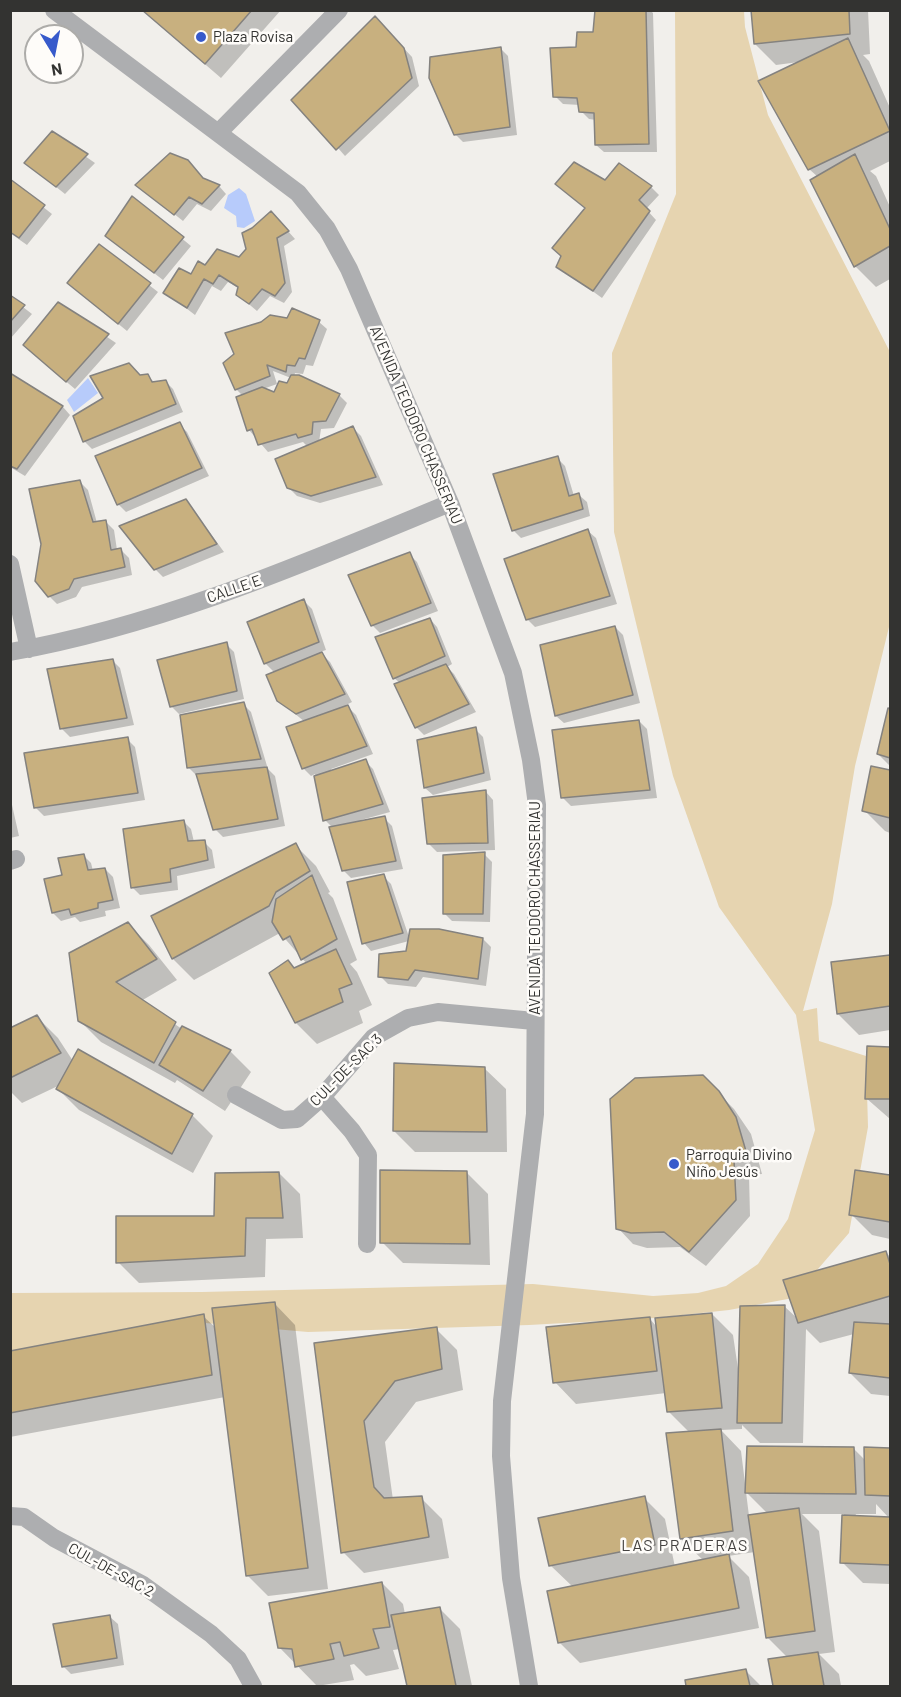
<!DOCTYPE html>
<html>
<head>
<meta charset="utf-8">
<style>
	body { margin:0 }
	#map { position:relative; width:901px; height:1697px; overflow:hidden; background:#f1efeb; font-family:Barlow,sans-serif }
	canvas { display:block }
	.frame { position:absolute; inset:0; border:12px solid #333331; pointer-events:none }
	.north { position:absolute; left:24px; top:24px; width:60px; height:60px; box-sizing:border-box; background:#fefcf9; border:2px solid #adaca9; border-radius:50%; rotate:170deg; font-size:16px; font-weight:700; line-height:24px; text-align:center; color:#333331 }
	.north::after { content:''; display:block; margin:auto; width:21px; height:27px; background:#375acb; clip-path:polygon(50% 0,100% 100%,50% 72%,0 100%) }
</style>
</head>
<body>
<div id="map">
<canvas width="901" height="1697"></canvas>
<div class="frame"></div>
<div class="north">N</div>
</div>
<script>
const ctx = document.querySelector('canvas').getContext('2d');
ctx.lineJoin = 'round';
function paint(path, color) { ctx.fillStyle = color; ctx.fill(path, 'evenodd'); }
function stroke(path, color, width, dash) { ctx.strokeStyle = color; ctx.lineWidth = width; ctx.lineCap = dash ? 'butt' : 'round'; ctx.setLineDash(dash || []); ctx.stroke(path); }
function drawText(font, color, halo, rows, align = 'center') {
  ctx.font = font + ' Barlow,sans-serif'; ctx.lineWidth = 5; ctx.setLineDash([]); ctx.textBaseline = 'middle'; ctx.strokeStyle = halo; ctx.fillStyle = color; for (const [text, x, y, turn = 0] of rows) {
    ctx.save(); ctx.translate(x, y); ctx.rotate((+turn || 0) * Math.PI / 180); ctx.textAlign = isNaN(turn) ? turn : align; if (halo) ctx.strokeText(text, 0, 0); ctx.fillText(text, 0, 0); ctx.restore();
  }
}
paint(new Path2D(`
	M675 11H744L745 27 768 115 890 352 889 627 855 766 832 904 803 1011 817 1008 819 1041 866 1056 868 1127 849 1233 793 1298 729 1310 655 1318 529 1325 308 1332 205 1323 11 1352V1293L202 1292 533 1284 653 1296 698 1293 726 1286 758 1264 788 1219 815 1130 796 1015 719 907 673 776 614 532 612 353 676 194Z`), '#e6d4b0');
paint(new Path2D(`
	M239 188 246 194 255 221 244 228 237 227 236 216 224 208 228 195Z
	M88 378 98 393 74 412 67 400Z`), '#b7cbfb');
paint(new Path2D(`
	M142 10H281L221 78Z
	M596 10H650L653 13 657 152H604L596 145V120L589 119 581 111 580 105 563 104 555 96 578 48 595 33Z
	M753 10H868L870 54 863 55 869 61 890 108V161L870 171 876 176 890 207V279L876 287 855 266 812 180 818 177 809 169 799 62 776 65 755 44Z
	M383 26 412 57 419 86 345 156 338 148Z
	M500 48 508 56 517 135 463 142 455 134Z
	M52 133 95 163 65 194 26 163Z
	M204 180 219 186 226 194 211 211 197 204 183 221 138 185Z
	M10 181 52 214 27 245 10 233Z
	M605 181 651 187 659 195 646 209 656 220 602 298 558 266 586 209Z
	M133 198 191 246 163 280 115 243Z
	M279 221 295 239 284 246 292 292 284 303 270 296 257 311 238 295 240 289 228 282 221 291 212 286 195 315 165 292 206 267 239 259Z
	M99 246 158 292 127 331 77 290Z
	M10 297 32 314 10 339Z
	M58 304 116 343 75 389 32 353Z
	M293 310 319 322 327 329 313 366 306 365 303 374 295 373 294 377 339 395 347 403 334 428 321 429 319 442 353 428 361 436 383 485 320 503 297 496 288 487 308 447 303 442 268 452 249 430 243 396 236 389ZM273 371 291 378 288 385 274 394 263 389 277 384Z
	M10 375 63 407 70 415 25 476 10 467Z
	M148 376 155 383 165 381 173 389 183 412 92 449 84 441 140 377Z
	M179 424 187 432 209 476 126 512 118 504Z
	M557 458 565 466 574 496 579 495 587 502 590 516 521 538 513 530Z
	M80 482 88 490 97 523 106 522 114 530 117 550H121L129 558 132 575 82 587 76 597 57 604 49 596Z
	M186 500 224 552 163 577 155 569Z
	M588 531 596 538 617 604 535 627 527 619Z
	M409 554 417 562 438 611 380 633 372 625Z
	M304 601 312 609 326 650 320 652 330 662 352 702 346 705 356 715 373 754 331 769 332 771 365 761 373 769 390 812 361 820V822L384 818 392 826 403 869 351 878 343 870 332 827 325 820 315 774 311 776 303 768 305 722 278 700 275 673 265 663Z
	M430 619 437 627 452 664 447 667 454 674 476 712 424 735 416 727 400 683 394 678Z
	M615 627 623 635 640 703 564 723 556 716Z
	M226 644 234 652 244 699 179 714 171 706Z
	M112 660 120 668 134 725 70 737 62 729Z
	M243 704 251 712 267 766H265L275 776 285 826 223 837 215 829 196 775 188 767Z
	M889 710 890 711V766L878 754Z
	M639 721 647 729 657 798 571 806 563 798Z
	M475 729 483 737 491 780 433 795 425 788Z
	M127 739 135 747 145 800 44 816 36 808 25 754Z
	M872 768 890 772V833L885 831 864 810Z
	M486 792 493 800 495 850 437 852 429 844Z
	M10 796 19 836 10 838Z
	M183 821 191 829 194 842H204L212 850 215 868 177 876 178 890 140 895 132 887Z
	M295 845 316 866 330 892 328 893 333 898 357 960 350 964 357 972 372 1005 359 1011 363 1023 317 1044 296 1023 295 969 307 964 280 933 194 980 173 959 153 916Z
	M484 854 492 862 490 922 452 921 444 913Z
	M83 855 91 863 93 871 105 869 113 877 120 908 105 911 106 916 80 922 75 917 61 921 53 913Z
	M383 876 391 884 410 940 483 939 491 947 486 986 423 977 416 987 388 984 380 976 407 953 409 941 371 951 364 943Z
	M128 924 149 945 177 980 141 1001 182 1029 230 1051 251 1072 225 1111 177 1080 175 1083 101 1042 79 1020Z
	M890 956V1030L859 1035 838 1014 832 963Z
	M37 1017 58 1038 73 1061 192 1115 213 1136 193 1173 79 1110 58 1089 60 1085 22 1103 10 1091V1027L12 1029Z
	M868 1048H890V1119L866 1098Z
	M484 1068 506 1089 507 1152H415L394 1131Z
	M702 1077 734 1109 751 1134 762 1174 749 1175 750 1216 706 1266 680 1247 647 1248 633 1244 618 1228Z
	M856 1172 890 1177V1239L872 1235 851 1214Z
	M279 1173 300 1194 303 1238 266 1239 265 1277 139 1283 118 1262 216 1218Z
	M467 1173 488 1194 490 1265 403 1263 382 1242Z
	M886 1252 890 1257V1323L884 1325 890 1326V1396L871 1394 850 1373 854 1334 820 1343 806 1329 803 1443H760L742 1425V1429L721 1430 741 1451 745 1483 854 1449 866 1461 865 1448 890 1450V1584L863 1583 842 1562 844 1514H802L819 1531 835 1652 819 1654 839 1674 841 1686H775L770 1660 788 1658 767 1637 755 1552 728 1556 749 1577 759 1628 580 1663 559 1642 573 1587 550 1565 644 1498 665 1519 675 1567 704 1561 681 1539 690 1433 669 1412 666 1393 576 1404 555 1382 649 1318 657 1327 712 1314 733 1335 740 1382 784 1306 799 1320ZM746 1492 768 1514 749 1516ZM876 1504 889 1518 855 1517 856 1514H876Z
	M274 1303 295 1325 328 1589 268 1596 247 1575 225 1397 10 1437V1352L203 1316 217 1329Z
	M436 1329 457 1350 463 1390 416 1402 385 1442 393 1500 421 1498 442 1519 449 1558 364 1573 343 1552 315 1344Z
	M382 1583 403 1604 405 1614 439 1608 460 1629 472 1686H408L400 1649 393 1650 399 1669 366 1676 354 1664 350 1665 354 1680 317 1686 279 1647Z
	M110 1617 118 1624 124 1665 71 1674 63 1666Z
	M746 1671 761 1686H687L686 1681Z`), '#0003');
const building = new Path2D(`
	M142 10H252L205 64Z
	M595 10H646L649 144 595 145 594 113 579 112 577 98 553 97 550 48 576 47 577 32H593Z
	M751 10H849L850 34 754 44Z
	M375 16 404 48 412 78 336 150 291 100Z
	M848 38 890 131 808 170 758 81Z
	M501 47 510 127 454 135 429 78 430 57Z
	M52 131 88 154 56 187 24 163Z
	M170 153 188 160 203 178 220 185 202 204 189 197 174 215 135 185Z
	M855 154 890 229V246L854 267 810 180Z
	M574 162 605 180 619 163 652 186 639 200 650 211 593 291 556 267 561 256 552 248 585 208 555 184Z
	M10 179 45 205 19 238 10 232Z
	M132 196 184 237 154 273 105 236Z
	M271 211 289 231 277 238 285 283 275 296 262 289 249 304 236 295 238 287 219 275 213 284 204 279 187 308 163 293 179 268 191 274 198 261 205 265 217 249 239 257 246 249 242 233 252 228Z
	M99 244 151 283 118 324 67 283Z
	M10 295 25 305 10 322Z
	M58 302 109 334 66 382 23 345Z
	M292 308 320 320 305 359 299 358 295 366 287 365 286 372 267 365 270 376 235 390 223 363 234 354 225 333 261 322 270 315 287 318Z
	M129 363 140 375 148 374 152 382 166 380 176 404 83 442 73 416 103 398 90 376Z
	M10 373 63 406 17 469 10 466Z
	M291 375H299L340 394 326 421 313 422 312 434 298 438 296 434 258 445 252 429 247 431 236 397 262 387 274 392 279 381 287 383Z
	M180 422 202 468 117 505 95 456Z
	M353 426 376 477 311 496 287 488 275 459Z
	M558 456 569 496 579 493 583 509 512 531 493 474Z
	M80 480 93 522 106 520 111 550 121 548 125 567 74 579 69 589 48 597 35 581 41 544 29 489Z
	M186 499 217 544 154 570 119 526Z
	M588 529 610 596 526 620 504 559Z
	M410 552 431 603 371 626 348 575Z
	M304 599 319 642 264 664 247 622Z
	M430 618 445 656 393 679 375 637Z
	M615 626 633 695 555 716 540 645Z
	M227 642 237 691 170 707 157 660Z
	M322 652 345 694 296 714 277 701 266 675Z
	M113 659 127 718 60 729 47 669Z
	M446 664 469 704 415 728 394 684Z
	M244 702 261 759 187 768 180 715Z
	M348 705 367 746 302 769 286 727Z
	M888 708 890 709V758L877 754Z
	M639 720 650 790 561 798 552 730Z
	M476 727 484 773 424 788 417 740Z
	M128 737 138 793 34 808 24 753Z
	M366 759 383 804 323 821 314 776Z
	M871 766 890 770V818L862 811Z
	M267 767 278 819 213 830 196 774Z
	M486 790 488 843 427 844 422 798Z
	M385 816 396 861 342 871 329 827Z
	M184 820 188 841 205 840 208 860 170 869 171 882 131 888 123 829Z
	M296 843 310 871 276 892 269 906 172 959 151 916Z
	M485 852 483 914H443V855Z
	M84 854 88 870 105 868 113 900 98 903V908L71 915 69 909 52 913 44 879 62 875 58 858Z
	M384 874 403 933 362 944 347 882Z
	M312 875 337 939 301 960 290 936 283 940 272 922 276 899Z
	M128 922 157 959 116 982 176 1022 154 1063 78 1021 69 953Z
	M410 929H439L483 938 478 979 415 970 408 980 378 977 379 954 406 951Z
	M336 949 352 984 339 989 343 1002 295 1023 269 973 288 960 294 968Z
	M890 955V1006L837 1014 831 962Z
	M37 1015 61 1053 10 1078V1028Z
	M182 1026 231 1050 203 1091 159 1065Z
	M867 1046 890 1047V1099H865Z
	M78 1049 193 1114 172 1154 56 1089Z
	M394 1063 485 1067 487 1132 393 1131Z
	M703 1075 719 1091 736 1117 748 1158 734 1160 736 1200 689 1252 664 1232 631 1233 616 1229 610 1099 635 1078Z
	M380 1170 467 1171 470 1244 380 1243Z
	M855 1170 890 1175V1222L849 1215Z
	M279 1172 283 1218H246L245 1256 116 1263V1216H214L215 1173Z
	M886 1251 890 1264V1296L798 1323 783 1280Z
	M275 1302 308 1568 246 1576 212 1308Z
	M785 1305 782 1423H737L740 1306Z
	M712 1313 722 1408 667 1412 655 1318Z
	M204 1314 212 1375 10 1413V1351Z
	M650 1317 657 1371 553 1383 546 1327Z
	M854 1322 890 1324V1378L849 1373Z
	M437 1327 442 1369 395 1381 364 1421 374 1487 384 1498 422 1496 429 1537 341 1553 314 1343Z
	M721 1429 733 1531 680 1539 666 1433Z
	M747 1446 854 1447 856 1494 745 1493Z
	M864 1447 890 1448V1496L865 1495Z
	M645 1496 655 1545 549 1566 538 1518Z
	M799 1508 815 1631 766 1638 748 1515Z
	M842 1515 890 1517V1565L840 1563Z
	M729 1554 739 1608 558 1643 547 1591Z
	M382 1582 390 1627 373 1629 379 1648 344 1656 340 1642 330 1644 334 1659 295 1667 292 1649 278 1648 269 1603Z
	M440 1607 456 1686H407L391 1615Z
	M110 1615 117 1658 62 1667 53 1624Z
	M818 1652 824 1686H773L768 1659Z
	M746 1669 750 1686H686L685 1680Z`);
paint(building, '#c8b07f');
stroke(building, '#84827f', 1.5);
stroke(new Path2D(`
	M54 10 298 193 327 229 349 269 450 503 513 673 531 760 537 805 535 1114 502 1401 501 1456 511 1578 529 1686
	M219 132 339 10
	M10 564 29 649
	M10 652C163 625 307 562 450 503
	M10 861 16 859
	M236 1095 282 1120 297 1119 322 1097 374 1037 408 1018 438 1012 534 1021
	M322 1097 352 1131 368 1155 367 1244
	M10 1516 24 1517 54 1538 143 1585 211 1634 238 1659 253 1686`), '#adaeb0', 18);
for (const [x, y, r, color] of [
	[201,37,6,"#375acb"],
	[674,1164,6,"#375acb"]
]) { const dot = new Path2D(); dot.arc(x, y, r, 0, 2 * Math.PI); ctx.fillStyle = color; ctx.fill(dot); stroke(dot, '#fefcf9', 2); }
drawText('15px', '#333331', '#fefcf9', [
	["Plaza Rovisa",213,37],
	["Parroquia Divino",686,1155],
	["Niño Jesús",686,1172]
], 'left');
drawText('15px', '#333331', '#fefcf9', [
	["AVENIDA TEODORO CHASSERIAU",416,425,67],
	["CALLE E",234,589,-19],
	["AVENIDA TEODORO CHASSERIAU",535,908,-90],
	["CUL-DE-SAC 3",346,1070,-45],
	["CUL-DE-SAC 2",111,1570,29]
]);
ctx.letterSpacing = '1.5px';
drawText('16px', '#444240', '#fefcf9', [
	["LAS PRADERAS",685,1546]
]);
ctx.letterSpacing = '0px';
</script>
</body>
</html>
